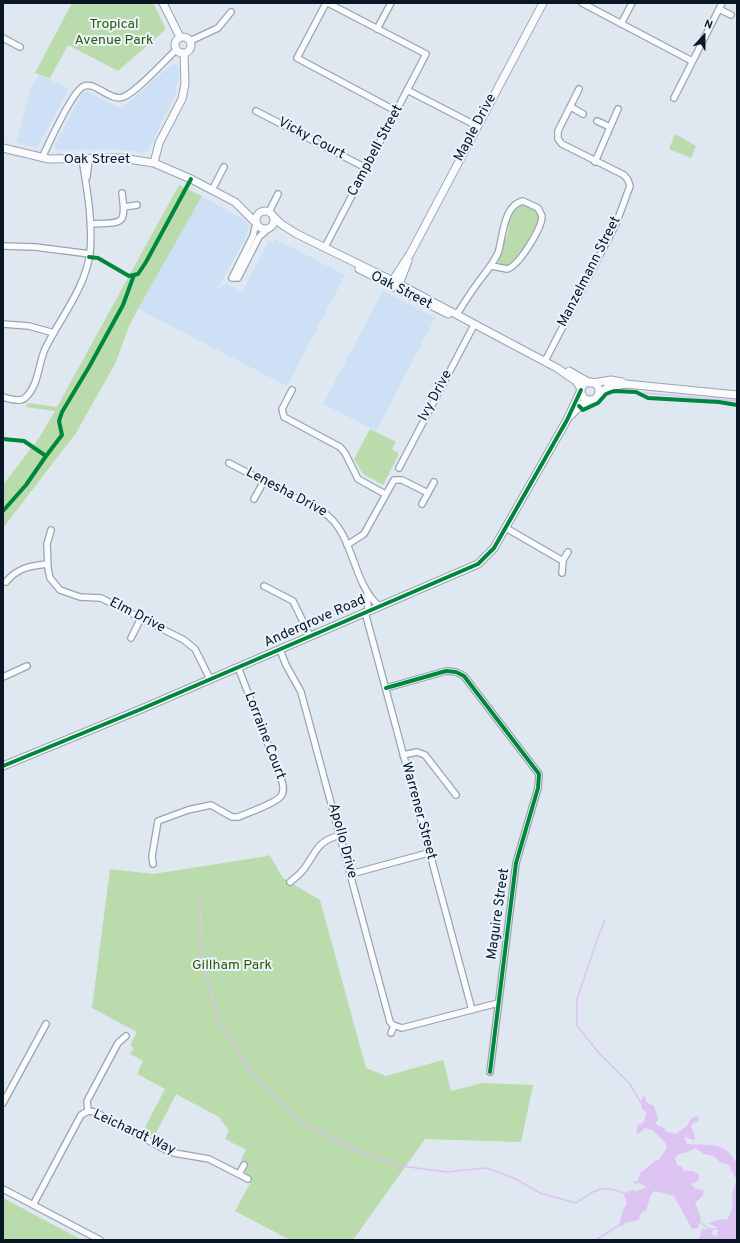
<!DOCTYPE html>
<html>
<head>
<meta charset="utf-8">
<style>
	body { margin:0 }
	#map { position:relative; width:740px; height:1243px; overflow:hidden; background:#dfe7f1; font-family:Overpass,sans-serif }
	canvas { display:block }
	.frame { position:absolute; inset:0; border:4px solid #081626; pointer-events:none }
	.north { position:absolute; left:684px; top:16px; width:40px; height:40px; -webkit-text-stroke:3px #ebf3fc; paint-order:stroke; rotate:21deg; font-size:11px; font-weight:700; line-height:16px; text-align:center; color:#081626 }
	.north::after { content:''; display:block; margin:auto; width:14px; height:18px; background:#081626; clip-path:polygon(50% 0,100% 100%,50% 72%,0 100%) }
</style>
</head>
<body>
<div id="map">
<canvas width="740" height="1243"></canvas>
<div class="frame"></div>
<div class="north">N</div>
</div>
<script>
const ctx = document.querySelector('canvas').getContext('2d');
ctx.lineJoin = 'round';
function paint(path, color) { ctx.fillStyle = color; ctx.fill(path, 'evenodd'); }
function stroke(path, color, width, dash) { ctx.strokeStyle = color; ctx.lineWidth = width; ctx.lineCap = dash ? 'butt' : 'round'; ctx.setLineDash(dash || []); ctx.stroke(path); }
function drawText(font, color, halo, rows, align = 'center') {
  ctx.font = font + ' Overpass,sans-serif'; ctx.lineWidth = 4; ctx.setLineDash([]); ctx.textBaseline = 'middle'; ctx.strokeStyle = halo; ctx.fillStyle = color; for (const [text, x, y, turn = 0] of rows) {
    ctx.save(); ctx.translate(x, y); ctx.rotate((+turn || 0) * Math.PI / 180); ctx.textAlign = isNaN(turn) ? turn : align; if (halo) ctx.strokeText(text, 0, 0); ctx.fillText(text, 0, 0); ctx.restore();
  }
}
paint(new Path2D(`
	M175 64 179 67V76L175 95 148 151 143 152 114 149 57 150 54 146 82 94 87 91 121 109 171 65Z
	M39 74 69 89 37 148 16 142 31 88Z
	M202 196 246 221 249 226 245 239 217 290 226 283 242 292 269 241 273 243 275 239 345 275 287 386 138 309Z
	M383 291 435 318 376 431 323 404Z`), '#cee0f6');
paint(new Path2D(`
	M72 3H153L166 29 118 71 68 45 50 78 35 73Z
	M675 134 696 146 691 158 669 149Z
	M179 185 202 196 138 309 129 326 116 362 76 433 3 528V485L39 438 55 411 26 407 28 403 57 407Z
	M523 204 537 211 539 217 537 224 522 251H520L513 263 506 267 501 266 498 259 504 239 507 237 509 226 508 225 515 210Z
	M370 429 396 442 392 449 399 454 383 485 363 474 354 459Z
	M269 854 283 878 320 900 366 1068 386 1076 443 1060 451 1091 482 1083 533 1085 521 1142 425 1139 353 1240H290L235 1211 253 1178 246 1174 245 1171 249 1164 241 1160 246 1150 225 1139 229 1131 219 1117 176 1094 154 1137 143 1131 165 1089 137 1074 143 1061 130 1054 134 1048 130 1045 137 1032 92 1008 110 869 153 874 268 856Z
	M3 1198 82 1240H3Z`), '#badbab');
paint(new Path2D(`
	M644 1095 646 1102 654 1106 658 1118 656 1123 657 1125 664 1128 666 1132 676 1134 688 1125 690 1120 696 1116 698 1117 699 1120 692 1124 691 1127 695 1138 694 1140 685 1137V1139L687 1144C704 1146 724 1140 734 1160L737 1161V1240L699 1239 702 1229 713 1230 712 1234 715 1236 717 1235 718 1228 708 1223 723 1219 726 1220C739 1206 727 1197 737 1181L729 1165 720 1162 713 1156 704 1154 695 1148C689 1154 679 1151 675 1158L677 1165 682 1167 684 1171H693L699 1175 698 1181 691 1184 696 1189 703 1190C705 1196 700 1199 695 1202L701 1218 698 1228 692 1229 674 1196 655 1191 651 1194 646 1211 642 1212 638 1220 625 1223 623 1226H619L623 1210 627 1203 624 1195 625 1193 632 1190 636 1191 645 1188 646 1186 638 1183 634 1184 635 1181H638L640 1173C647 1169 652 1161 660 1159L667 1147C665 1138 657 1137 653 1130L645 1128 639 1133H636L638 1125 643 1123 647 1113 642 1109 641 1101Z`), '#ddc3f2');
stroke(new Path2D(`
	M644 393 737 401
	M200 895 202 959 219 1021 253 1075 301 1122 352 1149 401 1166 447 1172 486 1168 514 1178 540 1193 576 1203C594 1190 602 1184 624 1193L628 1203
	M605 920 597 940 577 999V1026L599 1053 630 1084 641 1103
	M699 1221 709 1229H718
	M596 1240 621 1224`), '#ddc3f2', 1.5);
const minor = new Path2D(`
	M326 3 297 58 396 111
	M582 3 692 61
	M719 9 731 15
	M621 24 632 3
	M377 29 391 3
	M3 38 20 47
	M190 41 218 28 231 12
	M407 90 477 126
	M674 98 722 3
	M571 107 583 114
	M256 111 366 168
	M597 121 610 127
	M42 158C49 143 69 98 81 88 84 85 88 85 92 86 101 89 114 101 123 97 137 92 164 61 176 50
	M595 162 618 109
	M87 177 89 159
	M212 190 224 167
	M124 207 137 205
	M269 212 278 194
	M256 223 253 236 232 278H238L259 237 268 229
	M90 224C121 222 127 228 122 193
	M3 246 35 247 90 254
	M325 247 426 54 328 3
	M457 314C464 303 471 292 479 281 486 272 493 264 498 253 503 238 503 205 523 201L538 208 542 216C542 228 519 266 507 269L492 266
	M3 324 29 326 54 333
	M545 361 616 224 630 186 628 180 624 175 562 144 558 139V131L579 89
	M292 390 282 409 284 417 340 447 345 453 358 479 385 494
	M3 397C10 399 21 403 26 397 39 384 38 365 45 349 60 318 85 289 90 253 93 222 87 189 82 159
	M229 463 323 512C355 533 351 582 379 606
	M399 468 474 325
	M254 499 264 481
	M422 504 434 482
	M506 528 563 561
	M51 530 47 544 48 568 50 578 60 590 80 597 101 598 184 640 195 649 210 679
	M347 545 364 534 394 480H402L428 493
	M562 573 563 560 568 552
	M6 582C17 568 30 566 47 564
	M264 586 293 601 310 636
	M367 594 368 610
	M365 612 472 1010
	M131 638 141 618
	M280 650 286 665 301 692 390 1022 393 1025 402 1028 498 1003
	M3 677 27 666
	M386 688 446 671 456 672 464 676 539 774 538 788 516 863 490 1072
	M403 755 417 752 425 755 456 795
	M153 864 152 856 158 821 188 810 211 805 232 817H238C247 813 275 804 281 796 285 791 283 784 281 778L238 667
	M351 874 428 853
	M290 882C295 878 300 874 304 869 317 851 316 842 340 835
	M391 1033 394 1026
	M3 1103 46 1024
	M88 1111 87 1101 118 1043 126 1036
	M239 1174 244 1165
	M3 1189 100 1240
	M33 1205 81 1115 88 1111 95 1112 166 1150 174 1153 209 1159 248 1179`);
const tertiary = new Path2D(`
	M163 3 180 37
	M175 45a8 8 0 1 1 16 0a8 8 0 1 1-16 0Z
	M3 148 49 159 121 158 154 163 191 179 235 202 255 222
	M154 163 159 143 182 99 185 84 184 54
	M256 220a9 9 0 1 1 18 0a9 9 0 1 1-18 0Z
	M274 217 281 224 297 234 399 284 557 368 576 381 581 389
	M359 269 448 314
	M396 286 399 284 408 261
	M393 287V281L395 277 410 254 543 3
	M569 371 590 383
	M581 391a9 9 0 1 1 18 0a9 9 0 1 1-18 0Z
	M593 383 611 380 622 382
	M598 395 608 387 626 384 737 395
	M571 415 582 404 591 400
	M3 766 139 710 478 564 494 548 567 420 581 390`);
stroke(minor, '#9aa4b1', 8);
stroke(tertiary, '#9aa4b1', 9);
stroke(minor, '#fafbfd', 5.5);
stroke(tertiary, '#fafbfd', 7);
stroke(new Path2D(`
	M89 257 98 258 129 276 138 274 146 262 191 179
	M579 406 583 410 598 403 606 394 614 391 636 392 648 398 719 402 737 405
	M3 439 24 441 46 456 62 435 59 421 62 412 89 367 123 305 134 275
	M3 511 26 485 46 456
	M386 688 446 671 456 672 464 676 539 774 538 788 516 863 490 1072
	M3 766 139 710 478 564 494 548 567 420 581 390`), '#00873e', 4);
drawText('14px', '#305800', '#ebf3fc', [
	["Tropical",114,25],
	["Avenue Park",114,41],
	["Gillham Park",232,966]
]);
drawText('14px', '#081626', '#ebf3fc', [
	["Maple Drive",476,128,-62],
	["Vicky Court",311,139,28],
	["Campbell Street",376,151,-62],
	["Oak Street",97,160],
	["Manzelmann Street",590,272,-63],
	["Oak Street",401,291,27],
	["Ivy Drive",436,396,-62],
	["Lenesha Drive",286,493,28],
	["Elm Drive",137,616,27],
	["Andergrove Road",315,622,-24],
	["Lorraine Court",264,736,69],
	["Warrener Street",418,811,75],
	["Apollo Drive",342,841,75],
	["Maguire Street",499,914,-82],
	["Leichardt Way",134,1133,25]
]);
</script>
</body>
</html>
